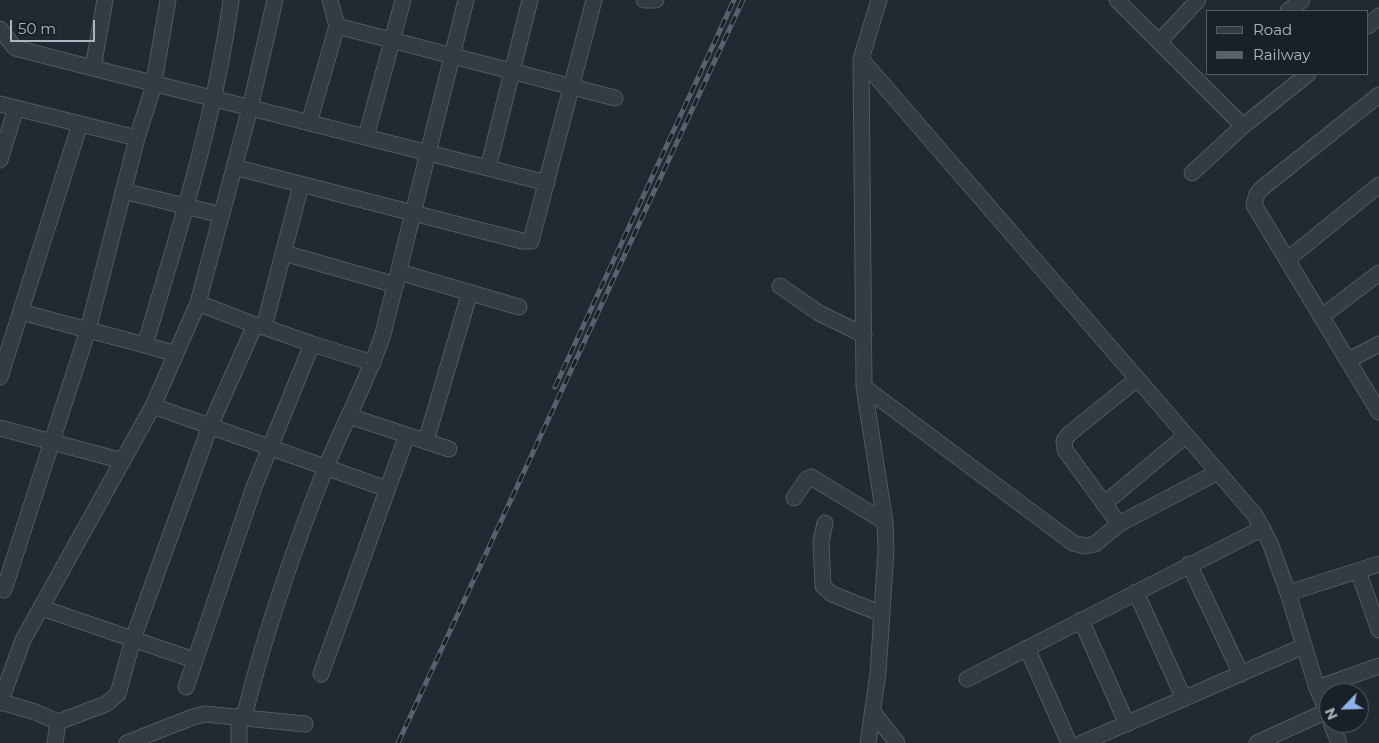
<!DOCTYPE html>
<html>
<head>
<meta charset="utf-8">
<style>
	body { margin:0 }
	#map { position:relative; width:1379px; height:743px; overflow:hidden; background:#212932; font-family:Montserrat,sans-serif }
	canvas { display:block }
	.legend { position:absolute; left:1206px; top:10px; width:162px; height:65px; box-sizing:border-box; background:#1a2027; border:1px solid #555c64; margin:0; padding:6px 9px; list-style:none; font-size:15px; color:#aeb5c0 }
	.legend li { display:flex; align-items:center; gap:10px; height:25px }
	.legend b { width:25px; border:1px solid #555c64 }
	.north { position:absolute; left:1319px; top:683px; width:50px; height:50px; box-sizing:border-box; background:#1a2027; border:1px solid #555c64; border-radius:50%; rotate:246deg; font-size:14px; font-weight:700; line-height:20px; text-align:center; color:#aeb5c0 }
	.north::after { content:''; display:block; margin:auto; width:18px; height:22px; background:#8bb1e8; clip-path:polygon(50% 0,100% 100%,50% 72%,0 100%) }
	.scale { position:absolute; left:10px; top:20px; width:85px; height:22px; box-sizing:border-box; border:2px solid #aeb5c0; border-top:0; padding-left:6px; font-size:15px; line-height:18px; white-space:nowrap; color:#aeb5c0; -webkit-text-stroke:4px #1a2027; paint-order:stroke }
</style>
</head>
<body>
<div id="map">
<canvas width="1379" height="743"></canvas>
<ul class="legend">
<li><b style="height:6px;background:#343b43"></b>Road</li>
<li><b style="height:6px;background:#59616c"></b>Railway</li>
</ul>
<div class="north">N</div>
<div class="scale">50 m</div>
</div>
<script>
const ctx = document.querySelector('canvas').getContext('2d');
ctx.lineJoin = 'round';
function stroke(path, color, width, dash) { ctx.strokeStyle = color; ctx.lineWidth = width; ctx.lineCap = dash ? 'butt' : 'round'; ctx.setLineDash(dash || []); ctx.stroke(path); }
const minor = new Path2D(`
	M105 0 93 68 547 183
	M330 0 337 26 615 98
	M644 0H656
	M1117 0 1243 126
	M1288 11 1302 0
	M1368 26 1379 16
	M0 29 15 48 93 68
	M1159 42 1198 0
	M861 59 1255 515 1270 543 1288 593
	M1379 95 1261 189 1257 194 1254 205 1379 412
	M0 104 137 138
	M309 123 337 26
	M366 137 403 0
	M0 160 16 108
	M234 167 522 241H531L594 0
	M488 168 530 0
	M1192 173 1243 126 1308 74
	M123 191 222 215
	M284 253 396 285
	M1288 259 1379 185
	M399 272 519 307
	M780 286 819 313 864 335
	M198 303 255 325
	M21 312 88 330 137 138 153 88 168 0
	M1321 317 1379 273
	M312 344 373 363
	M145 345 176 354
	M1349 360 1379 344
	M0 377 80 124
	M864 387 1073 543 1085 546 1095 544 1119 524 1216 473
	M153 406 387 489
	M349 416 449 449
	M0 428 123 461
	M426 441 470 292
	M794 498 807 479 811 477 885 522
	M1104 504 1185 436
	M825 523 821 542 823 586 832 594 882 614
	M1119 524 1065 450 1064 441 1069 434 1136 380
	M1189 564 1241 674
	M1358 571 1379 630
	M4 590 88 330 145 345C179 231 215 118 231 0
	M1136 592 1184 699
	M42 608 194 660
	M1081 620 1127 724
	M1027 648 1069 743
	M321 674 407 435
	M967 679 1263 528
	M186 687 254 487 312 344 264 327
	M1317 688 1379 666
	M1 702 35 712 58 722
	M0 703 23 640 153 406 198 303 250 108 275 0
	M873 712 897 743
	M244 717C265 632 294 548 326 467 344 423 368 380 383 334L466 0
	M1331 723 1339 743
	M55 743 58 722 106 704 118 694 133 639 210 426 255 325 264 327 301 185
	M127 743 193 717 205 714 305 724
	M239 743V716
	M868 743 878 673 886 551 885 522 864 387 861 59 879 0
	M1082 743 1304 646
	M1257 743 1327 711 1317 688 1288 593 1379 564`);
stroke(minor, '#525861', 17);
stroke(minor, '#343b43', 15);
const rail = new Path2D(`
	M555 387 734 0
	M398 743 743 0`);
stroke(rail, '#59616c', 5);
stroke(rail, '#1a2027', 3, [9]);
</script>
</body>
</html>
